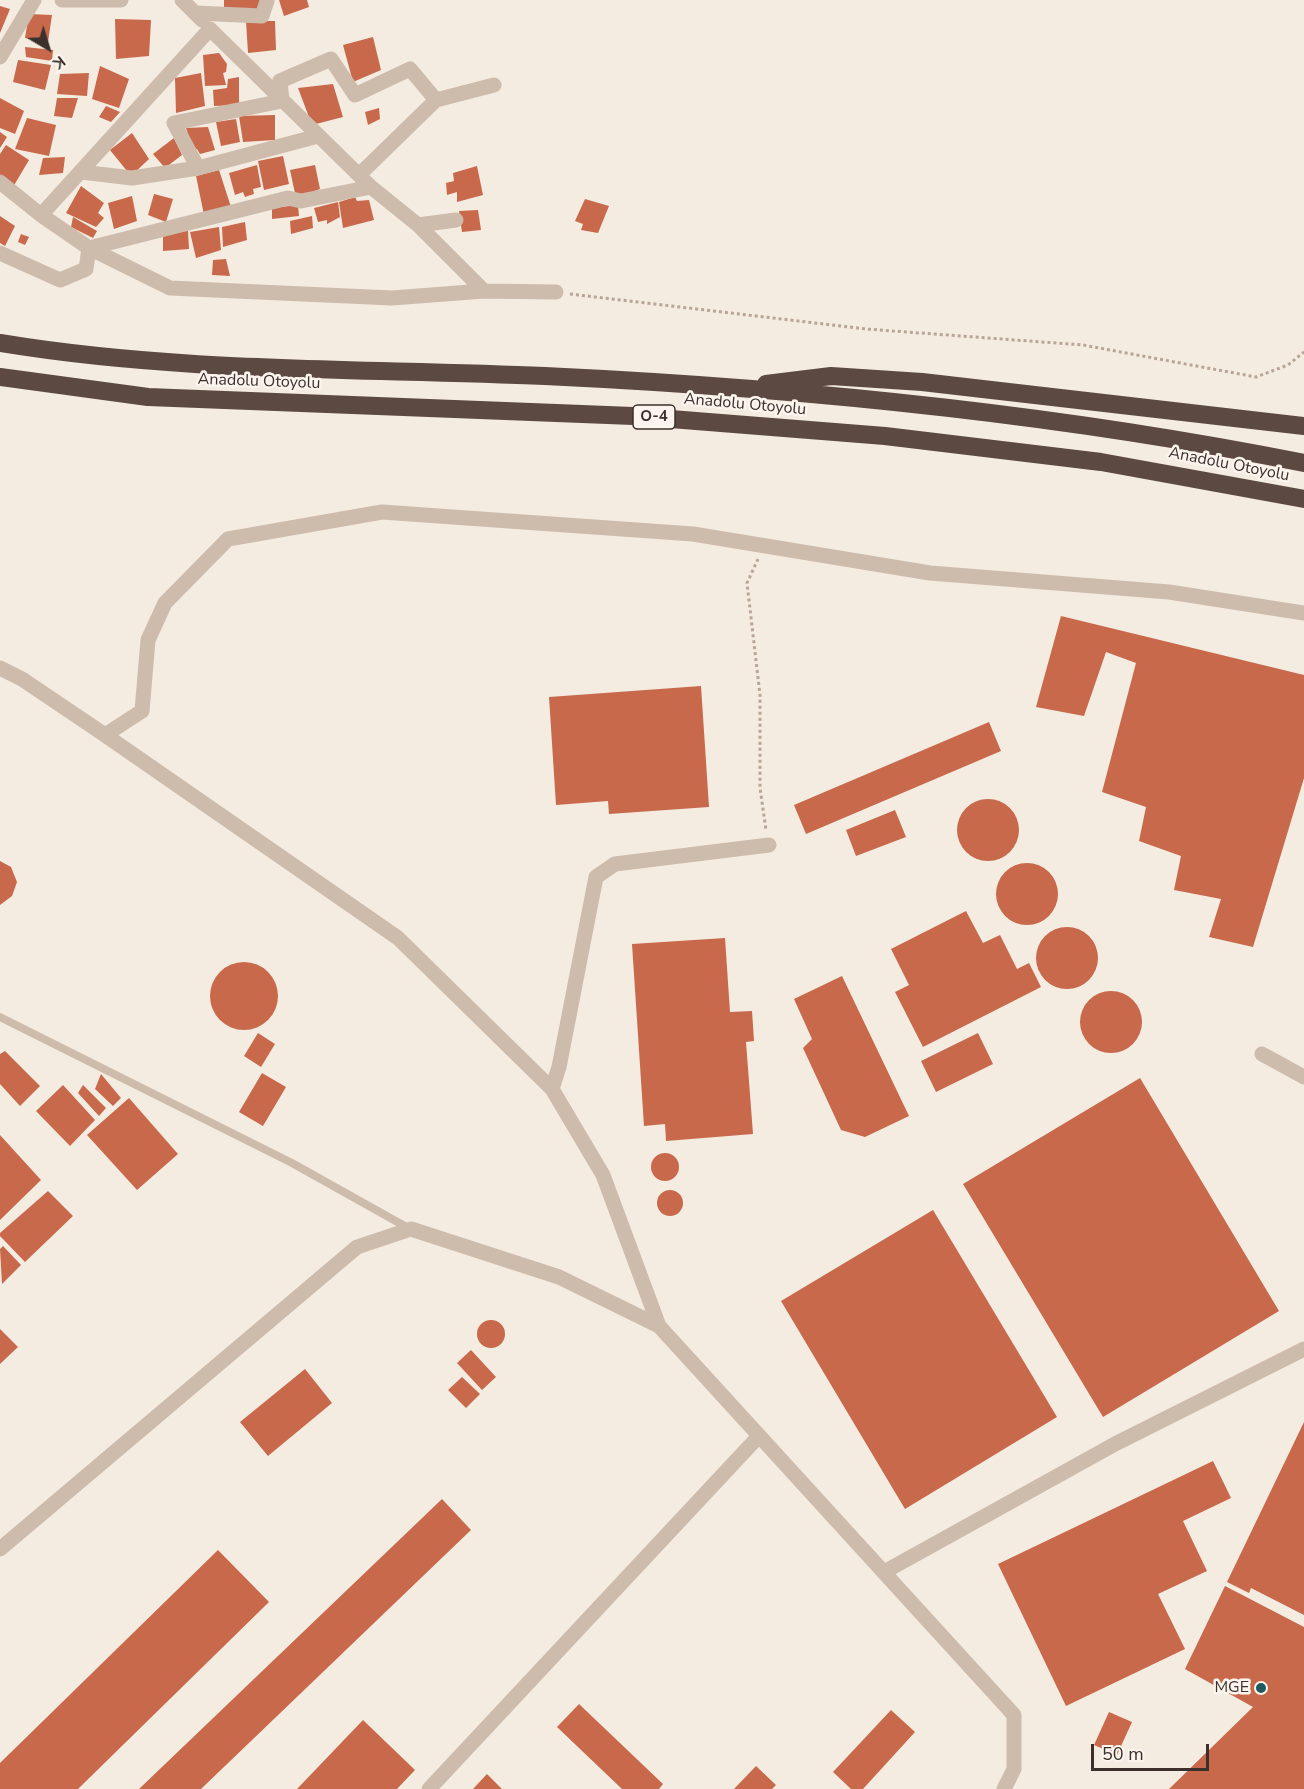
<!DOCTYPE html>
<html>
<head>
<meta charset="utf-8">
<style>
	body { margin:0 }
	#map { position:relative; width:1304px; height:1789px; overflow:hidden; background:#f4ebe1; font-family:"Nunito Sans",sans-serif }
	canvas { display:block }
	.north { position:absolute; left:18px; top:18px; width:60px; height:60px; -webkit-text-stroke:4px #fbf5ee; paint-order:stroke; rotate:142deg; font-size:16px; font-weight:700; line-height:24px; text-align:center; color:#3b302b }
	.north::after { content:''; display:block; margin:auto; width:21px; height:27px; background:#3b302b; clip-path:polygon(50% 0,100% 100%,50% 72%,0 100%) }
	.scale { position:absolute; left:1091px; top:1744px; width:118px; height:27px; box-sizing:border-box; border:3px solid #3b302b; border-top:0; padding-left:8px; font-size:18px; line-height:21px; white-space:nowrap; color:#3b302b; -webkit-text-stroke:4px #fbf5ee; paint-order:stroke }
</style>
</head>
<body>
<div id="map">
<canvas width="1304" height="1789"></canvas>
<div class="north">K</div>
<div class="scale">50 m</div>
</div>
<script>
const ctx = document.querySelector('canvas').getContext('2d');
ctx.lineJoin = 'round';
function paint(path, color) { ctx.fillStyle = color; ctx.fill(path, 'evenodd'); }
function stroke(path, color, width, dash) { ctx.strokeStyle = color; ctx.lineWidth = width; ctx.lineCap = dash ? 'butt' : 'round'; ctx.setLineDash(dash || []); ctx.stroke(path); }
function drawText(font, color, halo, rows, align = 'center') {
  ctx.font = font + ' "Nunito Sans",sans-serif'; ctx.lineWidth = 5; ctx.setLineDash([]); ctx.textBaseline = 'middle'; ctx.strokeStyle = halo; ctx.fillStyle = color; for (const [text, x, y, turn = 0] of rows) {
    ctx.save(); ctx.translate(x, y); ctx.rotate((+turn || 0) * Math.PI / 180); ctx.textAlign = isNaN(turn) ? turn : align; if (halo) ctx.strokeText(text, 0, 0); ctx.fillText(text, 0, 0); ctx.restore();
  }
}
paint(new Path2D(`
	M224 0H263L259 9 224 10Z
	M279 0H307L309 7 284 16Z
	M0 6 10 9 0 33Z
	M29 14 52 15 48 42 25 38Z
	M115 19 151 20 149 56 116 59Z
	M246 21H275L276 50 248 53Z
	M373 37 381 70 353 82 343 45Z
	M25 47 53 50 52 61 26 57Z
	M219 53 227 64 226 72 223 73 226 85 205 86 203 55Z
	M18 60 51 65 45 90 13 82Z
	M100 66 129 79 119 108 92 99Z
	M89 73 87 96 57 94 60 74Z
	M201 73 205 106 176 113 175 78Z
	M239 77V105L214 106 213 90 227 88 228 79Z
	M333 84 343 117 312 125 298 88Z
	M0 98 24 111 15 134 0 128Z
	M57 98H78L72 118 54 116Z
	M106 106 120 112 111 122 99 117Z
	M379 108 380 119 368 125 365 112Z
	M275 115V140L243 142 239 116Z
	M27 118 56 125 49 156 15 149Z
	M236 119 240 142 221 146 216 122Z
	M208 127 215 150 200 154 197 149 193 150 186 128Z
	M0 132 7 137 0 148Z
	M132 133 149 159 131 176 110 150Z
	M174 138 182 155 165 168 153 154Z
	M6 145 29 160 13 187 0 177V154Z
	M283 156 289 184 264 190 258 161Z
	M65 157 63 173 39 175 43 158Z
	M257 165 261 187 253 189 254 194 245 197 243 192 235 195 229 173Z
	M315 165 320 189 296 198 290 170Z
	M477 166 483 195 457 202V192L447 195 446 183 454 181 453 173Z
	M219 170 231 207 204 215 196 176Z
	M81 186 104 203 98 213 104 218 96 227 66 213Z
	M154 194 173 199 166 222 148 215Z
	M132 196 137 221 114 229 108 203Z
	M355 197 357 201 369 200 374 220 343 228 339 202Z
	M585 199 609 206 598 233 581 230 583 224 575 221Z
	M338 202 340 217 327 224V220L318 222 314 208Z
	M298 205 299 216 272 219V208Z
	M478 210 481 230 462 232 459 211Z
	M0 216 15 226 5 246 0 243Z
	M312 216 313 228 291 234 290 221Z
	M73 217 97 231 93 238 71 227Z
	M245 222 247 240 223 247 222 227Z
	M219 227 221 250 196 258 190 232Z
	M188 231 189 249 163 251V232Z
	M21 234 29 237 25 245 18 242Z
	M226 259 230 276 212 275 213 260Z
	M1061 616 1304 675V778L1253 947 1209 937 1221 899 1174 890 1181 856 1139 841 1146 807 1102 792 1136 663 1106 652 1084 716 1036 707Z
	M701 686 709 807 609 814 608 801 556 805 549 697Z
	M989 722 1001 751 806 834 794 805Z
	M957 830a31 31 0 1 1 62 0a31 31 0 1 1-62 0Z
	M895 810 906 837 856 856 846 830Z
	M0 861 11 867 17 882 12 896 0 905Z
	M996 894a31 31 0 1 1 62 0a31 31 0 1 1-62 0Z
	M966 911 983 943 1000 935 1017 969 1029 963 1041 987 923 1047 895 992 909 985 891 949Z
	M1036 958a31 31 0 1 1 62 0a31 31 0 1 1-62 0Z
	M725 938 730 1012 752 1011 754 1041 746 1042 753 1134 666 1141 665 1124 644 1126 632 944Z
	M210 996a34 34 0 1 1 68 0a34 34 0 1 1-68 0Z
	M842 976 909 1116 865 1137 841 1130 803 1048 812 1039 794 999Z
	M1080 1022a31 31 0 1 1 62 0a31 31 0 1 1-62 0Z
	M258 1033 275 1044 261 1067 244 1056Z
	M978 1033 993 1064 936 1092 921 1061Z
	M5 1051 40 1086 20 1106 0 1084V1054Z
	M262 1073 286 1087 263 1126 239 1112Z
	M101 1074 121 1098 113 1106 95 1089Z
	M1140 1078 1279 1311 1103 1417 963 1184Z
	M63 1085 95 1120 70 1146 36 1111Z
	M83 1085 106 1108 99 1116 78 1093Z
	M129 1098 178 1154 137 1190 87 1135Z
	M0 1135 41 1180 0 1220Z
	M651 1167a14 14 0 1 1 28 0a14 14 0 1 1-28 0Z
	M657 1203a13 13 0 1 1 26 0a13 13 0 1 1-26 0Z
	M48 1191 73 1216 25 1262 0 1236V1233Z
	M933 1210 1057 1417 905 1509 781 1301Z
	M3 1246 21 1265 2 1284 0 1249Z
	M477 1334a14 14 0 1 1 28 0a14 14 0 1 1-28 0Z
	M0 1329 18 1347 0 1364Z
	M471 1350 496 1377 482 1390 457 1363Z
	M305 1369 332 1403 268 1456 240 1422Z
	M462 1377 480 1394 466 1408 448 1390Z
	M1304 1422V1615L1251 1588 1249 1593 1227 1582Z
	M1213 1461 1231 1498 1183 1521 1207 1571 1158 1594 1185 1649 1066 1706 998 1564Z
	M442 1499 471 1530 201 1789H139Z
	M218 1550 269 1602 78 1789H0V1763Z
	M1225 1586 1304 1627V1789H1169L1253 1707 1185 1669Z
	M579 1704 663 1784 659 1789H622L557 1727Z
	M891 1710 915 1732 863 1789H851L833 1772Z
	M1109 1712 1132 1722 1117 1755 1094 1745Z
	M363 1720 415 1770 397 1789H297Z
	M756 1766 776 1785 772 1789H734Z
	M487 1774 502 1789H473Z`), '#c8694b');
stroke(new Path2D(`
	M570 294 866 329 1083 345 1256 377 1288 365 1304 352
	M758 559 747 583 760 695V788L766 830`), '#b9a596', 3, [3, 3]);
stroke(new Path2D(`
	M0 1017 292 1163 410 1229`), '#cdbbac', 8);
stroke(new Path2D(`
	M62 0H121
	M182 0 202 20
	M195 13 262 16 267 1
	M0 57 34 0
	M198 168 174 123 282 101 280 81 331 59 355 95 410 69 436 100
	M81 172 132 178 198 168 318 136
	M359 175 436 100 494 85
	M0 182 41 215 89 248 170 288 392 298 484 291 556 292
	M41 215 210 29 371 187 418 225 484 291
	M418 225 456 220
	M0 253 60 280 86 269 89 248 288 198 301 201 371 187
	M0 668 22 679 105 735 142 711 148 640 165 603 228 539 382 512 693 534 930 573 1169 592 1304 613
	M105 735 398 938 552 1089
	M1262 1054 1304 1077
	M659 1326 603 1175 552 1089 559 1067 596 877 615 864 769 845
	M884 1572 1115 1444 1304 1349
	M429 1789 759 1436`), '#cdbbac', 15);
stroke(new Path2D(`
	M0 1549 357 1247 411 1229 559 1277 659 1326 1014 1715V1769L1004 1789`), '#cdbbac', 15);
stroke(new Path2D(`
	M0 343C181 373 363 368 545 376 799 388 1054 413 1304 463
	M0 377 148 397 633 416 885 436 1101 462 1304 499
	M766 384 831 376 922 382 1304 426`), '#5c4a42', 18);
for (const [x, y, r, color] of [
	[1261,1688,6,"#1f5a5e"]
]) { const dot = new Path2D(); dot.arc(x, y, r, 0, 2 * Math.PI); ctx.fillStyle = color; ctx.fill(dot); stroke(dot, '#fbf5ee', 2); }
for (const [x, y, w] of [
	[654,417,42]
]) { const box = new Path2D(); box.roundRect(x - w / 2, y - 12, w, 24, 4.5); ctx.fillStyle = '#fbf5ee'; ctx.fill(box); stroke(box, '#3b302b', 1.5); }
drawText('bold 15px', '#3b302b', null, [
	["O-4",654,417]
]);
drawText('16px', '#3b302b', '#fbf5ee', [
	["Anadolu Otoyolu",259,382,2],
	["Anadolu Otoyolu",745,405,5],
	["Anadolu Otoyolu",1229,465,11]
]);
drawText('16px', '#3b302b', '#fbf5ee', [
	["MGE",1249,1688]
], 'right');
</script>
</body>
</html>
